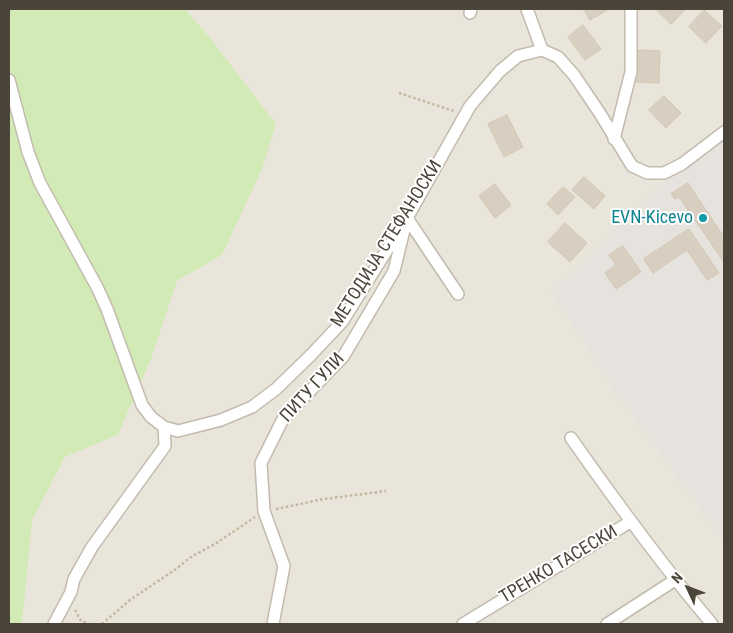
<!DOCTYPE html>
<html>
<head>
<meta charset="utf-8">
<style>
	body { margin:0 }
	#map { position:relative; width:733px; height:633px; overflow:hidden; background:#f6f3ec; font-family:"Roboto Condensed",sans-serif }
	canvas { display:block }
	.frame { position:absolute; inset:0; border:10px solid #4b4439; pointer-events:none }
	.north { position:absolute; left:663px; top:563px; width:50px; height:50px; -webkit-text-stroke:4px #fff; paint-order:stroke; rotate:313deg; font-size:14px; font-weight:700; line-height:20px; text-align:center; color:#4b4439 }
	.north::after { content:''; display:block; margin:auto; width:18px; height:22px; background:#4b4439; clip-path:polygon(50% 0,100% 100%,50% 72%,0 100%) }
</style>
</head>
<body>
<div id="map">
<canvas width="733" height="633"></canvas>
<div class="frame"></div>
<div class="north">N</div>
</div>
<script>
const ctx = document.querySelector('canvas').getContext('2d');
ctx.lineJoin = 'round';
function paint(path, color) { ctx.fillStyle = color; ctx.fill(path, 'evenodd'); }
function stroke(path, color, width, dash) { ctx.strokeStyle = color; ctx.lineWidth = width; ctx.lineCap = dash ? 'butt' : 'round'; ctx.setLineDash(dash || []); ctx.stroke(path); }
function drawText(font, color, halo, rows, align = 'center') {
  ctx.font = font + ' "Roboto Condensed",sans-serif'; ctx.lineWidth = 4; ctx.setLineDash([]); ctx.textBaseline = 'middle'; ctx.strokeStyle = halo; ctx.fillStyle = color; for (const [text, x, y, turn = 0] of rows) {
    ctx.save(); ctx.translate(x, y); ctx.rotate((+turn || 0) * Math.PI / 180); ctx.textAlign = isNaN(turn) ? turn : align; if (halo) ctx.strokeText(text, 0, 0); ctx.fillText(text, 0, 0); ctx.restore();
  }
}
paint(new Path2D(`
	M185 9H724V624H22L31 520 65 457 118 435 151 359 177 281 222 255 207 34Z`), '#eae5da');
paint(new Path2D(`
	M724 135V540L705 515 613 388 551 291 641 202 670 176Z`), '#e6e2dd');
paint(new Path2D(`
	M9 9H185L207 34 276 124 262 169 222 255 177 281 151 359 118 435 65 457 32 520 22 624H9Z`), '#d2eab5');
const building = new Path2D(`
	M584 9H609L590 20Z
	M656 9H686L671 24Z
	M704 10 722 26 706 43 689 27Z
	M583 25 601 49 585 60 568 37Z
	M639 50 660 51 659 83 637 82Z
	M664 96 681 113 666 128 649 110Z
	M507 115 523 147 504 157 488 124Z
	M584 177 605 196 594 209 572 190Z
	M688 183 724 237V262L679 197 675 199 671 194Z
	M495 184 511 205 495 218 479 196Z
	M563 187 575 197 558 215 547 204Z
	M565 223 587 243 570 262 548 242Z
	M689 229 719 273 707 280 687 250 653 273 644 259Z
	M623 246 641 272 616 289 605 273 616 265 609 255Z`);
paint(building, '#d8cfc1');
stroke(building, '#d3c7b4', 1);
const street = new Path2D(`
	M527 9 542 50
	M470 13 471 9
	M9 80 28 152 40 183 97 287 107 309 142 405 151 417 164 427 178 431 221 420 252 407 276 389 311 355 342 322 407 218 470 106 500 71 518 56 542 50 558 57 574 75 599 112 632 166 647 173H664L682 164 724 132
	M614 139 631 72V9
	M407 218 458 294
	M571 438C616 502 662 565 712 624
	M54 624 71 592 74 579 92 547 165 446 164 427
	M273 624 284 566 264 511 261 463 283 419 343 357 394 271 404 230
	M463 624 630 522
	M607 624 675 580`);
stroke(street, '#c2bbae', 14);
stroke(new Path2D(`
	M399 93 454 111
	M276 509 324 499 386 491
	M75 610 81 621 89 624
	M102 624 130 600 176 569 191 557 215 544 255 517`), '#c4b79f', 2.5, [2.5, 2.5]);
stroke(street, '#fff', 11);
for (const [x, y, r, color] of [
	[703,218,5,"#0f9aa8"]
]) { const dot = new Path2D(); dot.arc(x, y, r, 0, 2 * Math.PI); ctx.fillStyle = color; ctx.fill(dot); stroke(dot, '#fff', 2); }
drawText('18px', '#0d838f', '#fff', [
	["EVN-Kicevo",693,218]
], 'right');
drawText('18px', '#4b4439', '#fff', [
	["МЕТОДИЈА СТЕФАНОСКИ",387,244,-58],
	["ПИТУ ГУЛИ",313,388,-48],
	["ТРЕНКО ТАСЕСКИ",559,565,-31]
]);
</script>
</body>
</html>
